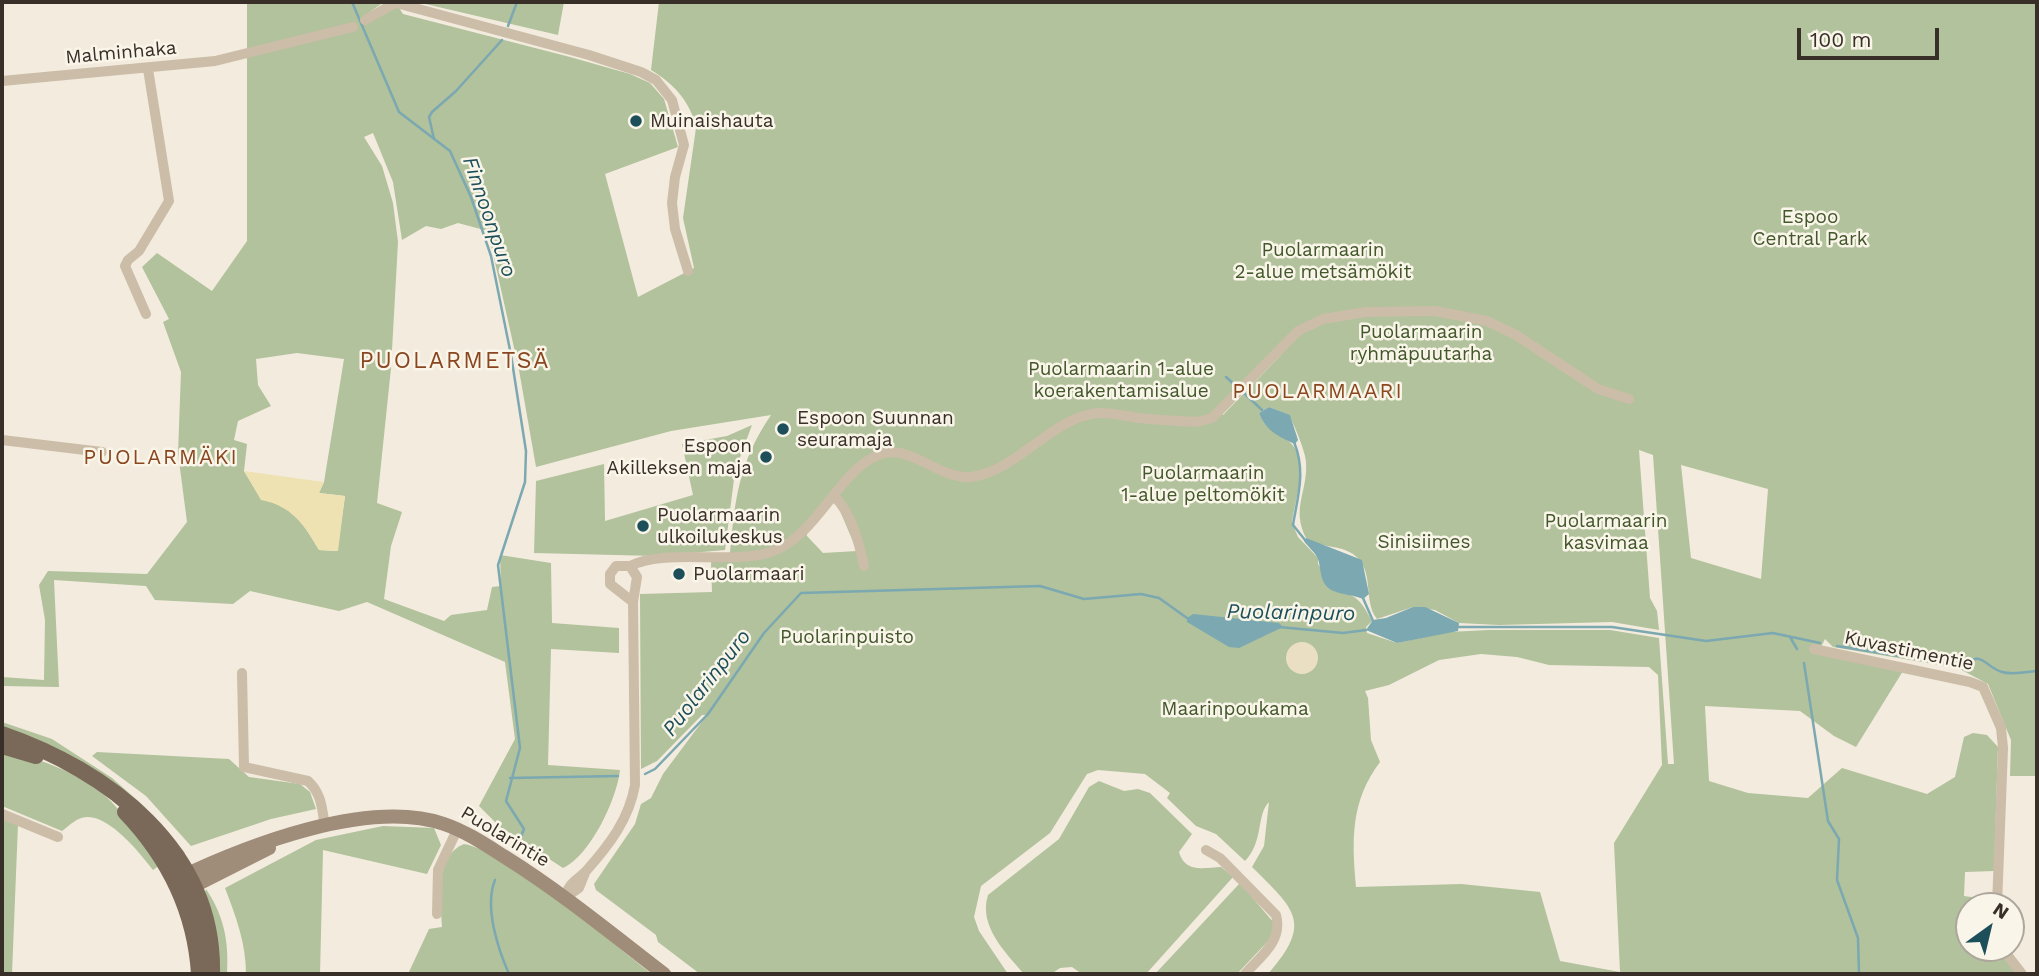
<!DOCTYPE html>
<html>
<head>
<meta charset="utf-8">
<style>
	body { margin:0 }
	#map { position:relative; width:2039px; height:976px; overflow:hidden; background:#f3ebdd; font-family:"Work Sans",sans-serif }
	canvas { display:block }
	.frame { position:absolute; inset:0; border:4px solid #382f28; pointer-events:none }
	.north { position:absolute; left:1955px; top:892px; width:70px; height:70px; box-sizing:border-box; background:#faf5e9; border:2px solid #aca69c; border-radius:50%; rotate:34deg; font-size:19px; font-weight:700; line-height:28px; text-align:center; color:#382f28 }
	.north::after { content:''; display:block; margin:auto; width:24px; height:32px; background:#1d4f5b; clip-path:polygon(50% 0,100% 100%,50% 72%,0 100%) }
	.scale { position:absolute; left:1797px; top:28px; width:142px; height:32px; box-sizing:border-box; border:4px solid #382f28; border-top:0; padding-left:9px; font-size:21px; line-height:24px; white-space:nowrap; color:#382f28; -webkit-text-stroke:5px #faf5e9; paint-order:stroke }
</style>
</head>
<body>
<div id="map">
<canvas width="2039" height="976"></canvas>
<div class="frame"></div>
<div class="north">N</div>
<div class="scale">100 m</div>
</div>
<script>
const ctx = document.querySelector('canvas').getContext('2d');
ctx.lineJoin = 'round';
function paint(path, color) { ctx.fillStyle = color; ctx.fill(path, 'evenodd'); }
function stroke(path, color, width, dash) { ctx.strokeStyle = color; ctx.lineWidth = width; ctx.lineCap = dash ? 'butt' : 'round'; ctx.setLineDash(dash || []); ctx.stroke(path); }
function drawText(font, color, halo, rows, align = 'center') {
  ctx.font = font + ' "Work Sans",sans-serif'; ctx.lineWidth = 5; ctx.setLineDash([]); ctx.textBaseline = 'middle'; ctx.strokeStyle = halo; ctx.fillStyle = color; for (const [text, x, y, turn = 0] of rows) {
    ctx.save(); ctx.translate(x, y); ctx.rotate((+turn || 0) * Math.PI / 180); ctx.textAlign = isNaN(turn) ? turn : align; if (halo) ctx.strokeText(text, 0, 0); ctx.fillText(text, 0, 0); ctx.restore();
  }
}
paint(new Path2D(`
	M247 2H384L364 16 396 3 403 14 570 57 630 74 650 83 664 99 678 147 605 174 638 297 694 268 683 218 696 128C691 102 673 83 651 70L659 2H2037V776H2010L2011 740 1988 684 1958 668 1833 647 1825 639 1821 647 1903 671 1856 747 1834 736 1800 711 1705 706 1709 781 1748 793 1808 798 1842 768 1927 794 1955 777 1964 737 1973 733 1987 735 1998 747 1994 871 1965 872 1964 896 1992 900V906H1969V948H1998L2018 974H1268C1314 922 1294 909 1252 867L1264 846 1269 802C1256 815 1264 841 1245 861L1216 834 1196 826 1167 798 1170 793 1145 774 1098 770 1087 774 1050 833 981 886 974 917 979 931 1008 974H700L658 942 656 935 596 890 594 884 635 824 641 804 651 798 663 774 707 715H702L657 761 641 769 640 594 712 592 711 561 730 553C735 498 739 462 771 415L671 431 536 467 519 370 488 231 458 223 441 229 426 226 402 240 393 182 373 133 364 137 382 166 393 203 398 242 391 368 377 503 402 512 391 546 384 599 444 621 451 615 487 610 492 587 501 586 500 555 551 563 552 623 619 628V653L551 649 548 765 620 770C617 799 590 856 563 868L499 826 479 806 515 739 505 662 367 602 339 611 250 591 233 604 155 600 146 586 54 580 59 687 2 686V677L44 680 45 620 39 585 48 571 147 574 187 522 178 453 181 372 163 322 169 319 142 267 157 253 212 291 247 241ZM1284 352 1223 415 1219 408ZM297 353 344 359 324 482 319 493 345 496 337 551 319 550C304 524 292 506 261 499L244 471 247 444 234 440 238 421 271 406 258 385 256 359ZM1269 407 1289 415C1294 424 1306 453 1306 462 1308 492 1291 508 1306 538 1320 548 1340 545 1353 554 1376 570 1362 600 1377 619L1413 607 1435 610 1459 623 1499 625 1612 622 1659 630 1657 611 1650 598 1639 450 1653 455 1674 764H1668L1659 638 1610 630H1489L1448 632 1397 643 1367 633 1366 627 1372 621C1362 603 1357 593 1336 592L1318 564V558L1298 537 1292 523C1295 497 1312 457 1286 439 1273 430 1265 429 1259 413ZM1681 465 1768 489 1761 579 1691 558ZM827 497 838 506 857 551 823 553 807 536 804 525ZM1481 654 1517 657 1549 665 1649 667 1658 675 1662 765 1614 843 1620 972 1560 961 1540 892 1461 884 1356 887C1352 840 1350 802 1380 762L1371 740 1368 698 1365 691 1389 685 1439 660Z
	M417 2H564L558 35Z
	M752 425 735 471 725 550 656 556 534 553 536 481 604 464 605 521 693 495 682 444 727 436Z
	M2 722 52 739 112 778 145 807 185 853 183 855 157 826 2 729Z
	M2 749C42 760 90 775 117 808 133 826 145 847 160 865L153 870C140 853 110 816 87 817 77 817 69 826 62 831L2 806Z
	M97 752 229 759 249 777 300 784 310 792 316 809 271 819 191 846 146 796 92 756Z
	M1099 781 1124 791 1138 789 1150 793 1192 834 1179 852C1185 873 1204 868 1221 867L1233 877 1146 974H1082L1072 967 1060 968 1051 974H1024C1006 953 978 926 988 895L1059 839 1089 787Z
	M2 817 18 824 12 974H5L2 970Z
	M383 826 434 828 441 845 427 874 323 850 320 974H246C246 943 236 917 225 888L316 840Z
	M464 844C505 850 614 945 652 974H408L429 929 442 927C441 901 434 856 464 844Z
	M1240 883 1274 923 1270 939 1237 974H1155Z
	M206 889C224 916 229 941 227 974H219L204 896Z`), '#b1c29c');
paint(new Path2D(`
	M244 471 324 482 319 493 345 496 338 551 319 550C304 524 292 506 261 500Z`), '#efe2b2');
paint(new Path2D(`
	M1286 658a16 16 0 1 1 32 0a16 16 0 1 1-32 0Z`), '#ebdfc3');
paint(new Path2D(`
	M1269 407 1290 415 1298 440 1295 444C1279 437 1265 430 1259 413Z
	M1306 538 1362 560 1369 594 1363 599C1354 595 1345 595 1336 592 1319 586 1322 572 1318 559 1316 553 1307 546 1304 541Z
	M1413 607H1425L1459 623 1458 631 1397 643 1366 630 1373 620 1386 618Z
	M1193 614 1279 623 1283 627 1239 648 1229 647 1187 622V618Z`), '#7ba8b1');
stroke(new Path2D(`
	M352 2 399 112 450 151 471 197 491 256 511 355 526 451 525 482 498 565 520 748 506 801 524 829 520 839
	M508 26 517 2
	M434 139 429 117 432 112 456 91 502 40
	M1226 377 1237 387
	M1242 391 1262 410
	M1294 442C1306 471 1298 495 1293 525L1305 540
	M1363 598 1373 621
	M1279 627 1343 633 1366 630
	M1456 627H1612L1706 641 1773 633 1820 643
	M1790 637 1797 649
	M1837 646 1962 666C1983 649 1983 666 2002 672 2012 675 2027 672 2037 671
	M1804 663 1828 821 1839 839 1837 880 1858 938 1859 974
	M645 774 655 769 708 714 764 633 801 593 1040 586 1084 599 1141 594 1159 598 1187 618
	M510 778 618 776
	M495 880C484 907 498 949 509 974`), '#7ba8b1', 2.5);
stroke(new Path2D(`
	M396 3 589 55 641 72 656 80 672 100 684 145 675 177 672 203 675 229 688 271
	M365 20 397 2
	M2 81 215 61 353 27
	M146 314 125 266 128 260 139 251 169 201 148 69
	M2 440 102 452
	M834 496C852 514 859 542 864 566
	M630 566C667 548 731 565 771 552 817 536 836 475 876 456 909 440 937 480 971 477 1016 472 1051 418 1097 413 1110 412 1126 416 1139 418 1158 420 1178 421 1197 422L1212 418 1298 331 1323 319 1366 312 1435 311 1487 321 1516 335 1598 389 1629 399
	M1814 649 1970 682 1983 687 2001 728 2003 748 1997 906
	M242 673 244 767 308 781C322 794 322 809 325 827
	M2 814 58 837
	M1206 850 1220 858 1276 915C1283 941 1261 956 1245 974
	M565 898C569 881 577 881 587 870 610 844 629 819 635 785L633 602 637 577 630 566H616L610 574V584L633 602
	M565 898 579 888 585 873
	M437 914 438 870 457 830
	M2002 948 2022 974`), '#cbbda8', 10);
stroke(new Path2D(`
	M177 879C246 846 368 798 444 824 465 831 486 845 505 857 561 892 612 934 664 974
	M184 891 269 848`), '#9f8c79', 14);
stroke(new Path2D(`
	M2 734C107 770 215 850 212 974
	M2 746 36 756
	M125 812C169 858 195 910 199 974`), '#7a6859', 16);
for (const [x, y, r, color] of [
	[636,121,7,"#1d4f5b"],
	[783,429,7,"#1d4f5b"],
	[766,457,7,"#1d4f5b"],
	[643,526,7,"#1d4f5b"],
	[679,574,7,"#1d4f5b"]
]) { const dot = new Path2D(); dot.arc(x, y, r, 0, 2 * Math.PI); ctx.fillStyle = color; ctx.fill(dot); stroke(dot, '#faf5e9', 2.5); }
drawText('19px', '#382f28', '#faf5e9', [
	["Malminhaka",121,53,-5],
	["Kuvastimentie",1909,651,12],
	["Puolarintie",505,837,31]
]);
drawText('19px', '#382f28', '#faf5e9', [
	["Muinaishauta",650,121],
	["Espoon Suunnan",797,418],
	["seuramaja",797,440],
	["Espoon",752,446,"right"],
	["Akilleksen maja",752,468,"right"],
	["Puolarmaarin",657,515],
	["ulkoilukeskus",657,537],
	["Puolarmaari",693,574]
], 'left');
drawText('19px', '#42572b', '#faf5e9', [
	["Espoo",1810,217],
	["Central Park",1810,239],
	["Puolarmaarin",1323,250],
	["2-alue metsämökit",1323,272],
	["Puolarmaarin",1421,332],
	["ryhmäpuutarha",1421,354],
	["Puolarmaarin 1-alue",1121,369],
	["koerakentamisalue",1121,391],
	["Puolarmaarin",1203,473],
	["1-alue peltomökit",1203,495],
	["Puolarmaarin",1606,521],
	["kasvimaa",1606,543],
	["Sinisiimes",1424,542],
	["Puolarinpuisto",847,637],
	["Maarinpoukama",1235,709]
]);
drawText('italic 21px', '#1d4f5b', '#faf5e9', [
	["Finnoonpuro",489,217,71],
	["Puolarinpuro",1291,613,1],
	["Puolarinpuro",707,683,-52]
]);
ctx.letterSpacing = '2px';
drawText('21px', '#89461f', '#faf5e9', [
	["PUOLARMAARI",1318,392],
	["PUOLARMÄKI",161,458]
]);
ctx.letterSpacing = '0px';
ctx.letterSpacing = '2px';
drawText('23px', '#89461f', '#faf5e9', [
	["PUOLARMETSÄ",455,361]
]);
ctx.letterSpacing = '0px';
</script>
</body>
</html>
